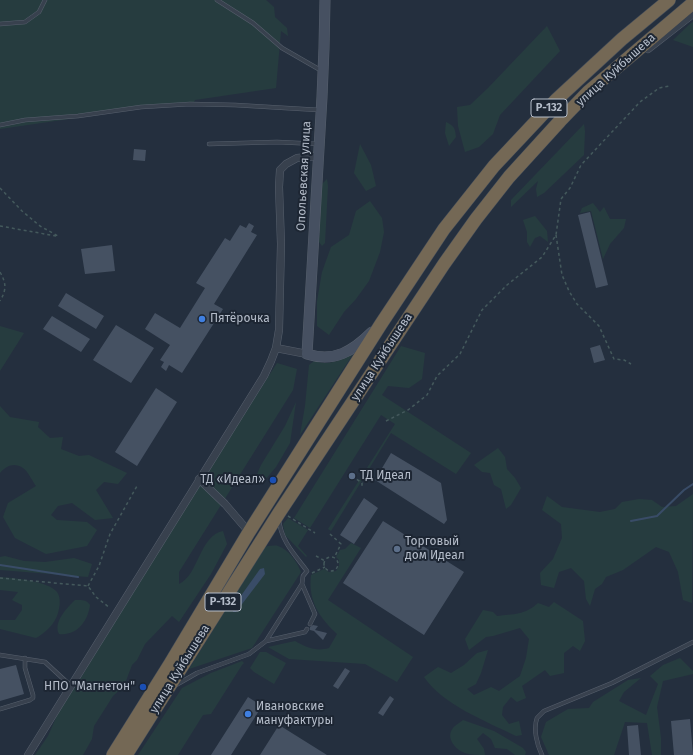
<!DOCTYPE html>
<html>
<head>
<meta charset="utf-8">
<style>
	body { margin:0 }
	canvas { display:block; background:#242f3e }
</style>
</head>
<body>
<canvas width="693" height="755"></canvas>
<script>
const ctx = document.querySelector('canvas').getContext('2d');
ctx.lineJoin = 'round';
function paint(path, color) { ctx.fillStyle = color; ctx.fill(path, 'evenodd'); }
function stroke(path, color, width, dash) { ctx.strokeStyle = color; ctx.lineWidth = width; ctx.lineCap = dash ? 'butt' : 'round'; ctx.setLineDash(dash || []); ctx.stroke(path); }
function drawText(font, color, halo, rows, align = 'center') {
  ctx.font = font + ' "Fira Sans",sans-serif'; ctx.lineWidth = 4; ctx.setLineDash([]); ctx.textBaseline = 'middle'; ctx.strokeStyle = halo; ctx.fillStyle = color; for (const [text, x, y, turn = 0] of rows) {
    ctx.save(); ctx.translate(x, y); ctx.rotate((+turn || 0) * Math.PI / 180); ctx.textAlign = isNaN(turn) ? turn : align; if (halo) ctx.strokeText(text, 0, 0); ctx.fillText(text, 0, 0); ctx.restore();
  }
}
paint(new Path2D(`
	M0 0H266L274 7 275 17 287 28 288 36 281 31 276 88 195 100 194 102 173 104 0 129Z
	M693 22V47L673 40 691 23Z
	M547 26 560 51 500 115 493 134 479 147 465 152 458 126 457 107 470 105 488 88Z
	M446 122C455 126 455 129 456 137L449 146 445 133Z
	M584 124 585 131 584 155 544 193 537 197 536 189 538 181 511 207V200Z
	M360 144 371 165 376 186 366 191 354 173Z
	M327 179 328 186 325 243 322 246 319 242 322 184Z
	M370 201 382 218 384 232 380 252 369 281 356 299 344 312 329 335 317 326V301L322 272 331 247 349 235 356 211Z
	M593 203 600 212 604 207 610 219H626L624 228 610 244 603 259 591 211 580 213 582 208Z
	M535 216 547 231 548 242 540 236 535 238 530 247 527 242V232L523 220Z
	M0 326 24 333 0 371Z
	M401 346 425 353 422 379 409 388 388 386 382 395 471 453 456 474 391 433 331 531 328 529 395 424 381 415 310 528 294 518Z
	M355 351 300 435 305 406 309 365 314 361C329 366 342 361 355 351Z
	M277 363 297 369 293 390 179 572V584C199 575 199 536 223 531L227 544 211 574 179 622 172 616 145 644 137 660 132 665 124 686 113 696 94 726 92 739 83 755H35L48 736 59 711 82 676 150 562Z
	M296 402 290 443 276 467 264 481 255 479 261 465 285 426Z
	M0 406 10 417 39 422 38 427 50 438 63 437 61 449 79 456 89 455 127 473 118 484 104 482 96 490 113 518 95 520 72 503 58 506 51 515 57 520 87 522 97 530 87 546 46 554 15 538 3 517 8 503 36 486C33 482 27 470 23 468 14 462 6 466 0 473Z
	M498 448 505 457 507 469 515 478 521 488 511 505 506 509 501 489 494 485 490 473 482 472 474 465Z
	M693 494 692 603 683 600 678 572 669 552 656 547 623 570 606 577 602 584 595 589 590 606 586 599 584 581 571 568 559 572 554 588 541 585 540 573 553 559 562 538 561 524 542 510 547 496 562 507 600 512 615 509 622 502 639 499 652 500 662 507 676 506Z
	M288 518 308 530 298 546 307 556 306 557 285 535 283 524Z
	M351 543 361 548 328 600 413 657 397 682 365 664 289 659 268 647 295 641C306 647 316 652 329 648L337 634C319 617 308 601 311 575L324 569 329 572 336 571 339 566V560L336 557 340 550 345 549Z
	M268 546C271 546 275 545 278 546 289 550 297 562 301 572L252 648 189 669 264 548Z
	M5 556 24 561 45 562 74 558 92 564 88 577 0 570V557Z
	M0 577C14 578 48 581 57 592 61 598 60 606 58 613 55 624 45 633 36 638L0 629V620H15L22 610V605L12 600 18 592 0 590Z
	M75 600C81 600 86 599 90 605 88 621 77 636 59 634 53 622 67 608 75 600Z
	M554 602 583 621 585 641 580 651 573 646 564 653V673L550 676 545 670 522 686 526 698 517 702 511 697 503 707 502 715 509 724 519 721 522 735 516 736C486 721 443 705 424 677L438 667 451 673 464 665 477 653 488 650 481 673 476 684 467 689 474 695 491 687 499 691 520 676 526 658 529 639 520 628 493 636 486 637 469 650 465 639 483 610 493 612 497 616C514 614 525 615 538 603L549 607Z
	M260 652H266L286 663 274 684 254 672 250 668Z
	M680 658 693 671V674L663 681 657 707 661 738V755H652L647 723 625 722 614 755H549L541 737 546 722 568 709 589 708 593 702 628 680 641 678 624 692 619 701 646 715 658 684 650 676 663 665Z
	M242 661 244 663 242 665 211 714 203 715 178 755H138L182 688 211 673Z
	M463 720 494 731 523 748 526 752 525 755H515L507 749 495 748 491 739 483 733 477 739 484 749 485 755C478 755 471 755 465 753 456 750 445 738 453 728 455 725 460 723 463 720Z`), '#263c3f');
paint(new Path2D(`
	M264 568 265 574 236 612H233V607L260 569Z`), '#394c67');
stroke(new Path2D(`
	M631 521 657 516 684 490 693 484
	M0 565 78 577`), '#394c67', 2);
paint(new Path2D(`
	M134 149 146 150 145 161 133 160Z
	M590 212 608 285 596 288 578 215Z
	M249 223 254 226 251 232 257 235 214 304 223 309 182 373 169 365 166 371 161 367 164 362 160 360 170 345 145 329 155 313 180 328 205 288 196 283 225 238 230 241 240 225 246 228Z
	M112 245 115 271 85 274 81 249Z
	M66 293 104 316 96 329 58 306Z
	M52 316 90 339 81 352 43 329Z
	M116 325 154 348 131 383 93 360Z
	M600 345 605 360 594 363 590 348Z
	M156 388 177 402 137 466 115 452Z
	M391 453 441 483 447 520 444 524 375 480Z
	M364 498 378 508 354 544 340 535Z
	M383 521 464 572 424 635 343 583Z
	M313 625 318 626 315 630 327 633 323 640 314 631 310 630V627Z
	M16 665 24 694 0 701V669Z
	M345 668 350 671 338 689 333 686Z
	M390 696 394 699 383 716 378 713Z
	M248 697 262 706 231 755H211Z
	M690 719 693 755H674L671 721Z
	M279 725 327 755H260Z
	M638 725 641 755H629L627 726Z`), '#455162');
const lane = new Path2D(`
	M217 0 253 23 282 48 322 71
	M0 24 25 22 39 12 45 0
	M0 125 25 120 78 116 141 107 190 104 235 105 319 110
	M209 144 277 142 318 144
	M302 584 315 614 310 624
	M266 641 305 632 307 629
	M0 655 45 662 71 686
	M176 685 197 673 249 654 266 641 302 584 303 576 307 571C295 555 281 541 279 520
	M0 709 30 700 33 698V695L25 668V658
	M542 755C537 745 533 729 537 718 539 716 542 713 544 711L612 683 693 642`);
const street = new Path2D(`
	M648 49 693 14
	M276 348 307 354
	M199 479 225 504 249 532
	M28 755 264 376 271 361 276 348 279 330 281 244 279 187 280 170 286 164 297 158 318 156`);
const secondary = new Path2D(`
	M325 0 324 48 322 97 307 354C334 363 353 351 372 332`);
const highway = new Path2D(`
	M113 755 170 664 249 532 381 324 444 229 494 166 556 100 622 39 669 0
	M126 755 279 513 444 264 476 219 509 177 560 121 588 92 693 3`);
stroke(lane, '#565f6c', 4.5);
stroke(street, '#565f6c', 8);
stroke(secondary, '#565f6c', 11);
stroke(highway, '#434c59', 14);
stroke(new Path2D(`
	M0 188 22 211 40 226 58 236
	M0 226 56 236
	M556 235 562 275 569 291 577 304 599 326 614 359 624 360 631 364
	M0 272C6 283 7 289 0 301
	M386 421 408 410 427 395 437 376 460 354 482 310 507 285 542 257 556 235 561 199 570 188 581 165 640 102 659 88 669 86
	M352 476 362 483V486
	M288 516 315 533
	M330 534 341 544 334 558
	M316 556 325 561
	M324 564a7 7 0 1 1 14 0a7 7 0 1 1-14 0Z
	M312 573 325 567
	M0 578 88 586 96 597 110 608
	M88 586 99 566 110 534 137 486`), '#44595c', 1.5, [3, 3]);
stroke(lane, '#38414e', 3.5);
stroke(street, '#38414e', 7);
stroke(secondary, '#465061', 10);
stroke(highway, '#746855', 13);
for (const [x, y, r, color] of [
	[202,319,4,"#3f7fe0"],
	[352,476,4,"#5c6f8a"],
	[273,480,4,"#1a4fb4"],
	[397,549,4,"#5c6f8a"],
	[143,687,4,"#1a4fb4"],
	[248,714,4,"#3f7fe0"]
]) { const dot = new Path2D(); dot.arc(x, y, r, 0, 2 * Math.PI); ctx.fillStyle = color; ctx.fill(dot); stroke(dot, '#1d2633', 1.5); }
for (const [x, y, w] of [
	[549,108,36],
	[223,602,36]
]) { const box = new Path2D(); box.roundRect(x - w / 2, y - 9, w, 18, 3); ctx.fillStyle = '#1d2633'; ctx.fill(box); stroke(box, '#b4bcc9', 1); }
drawText('bold 11px', '#b4bcc9', null, [
	["Р-132",549,108],
	["Р-132",223,602]
]);
drawText('12px', '#b4bcc9', '#1d2633', [
	["улица Куйбышева",616,70,-42],
	["Опольевская улица",304,176,-87],
	["улица Куйбышева",382,357,-57],
	["улица Куйбышева",180,669,-58]
]);
drawText('12px', '#b4bcc9', '#1d2633', [
	["Пятёрочка",210,319],
	["ТД Идеал",360,476],
	["ТД «Идеал»",265,480,"right"],
	["Торговый",405,542],
	["дом Идеал",405,556],
	["НПО \"Магнетон\"",135,687,"right"],
	["Ивановские",256,707],
	["мануфактуры",256,721]
], 'left');
</script>
</body>
</html>
